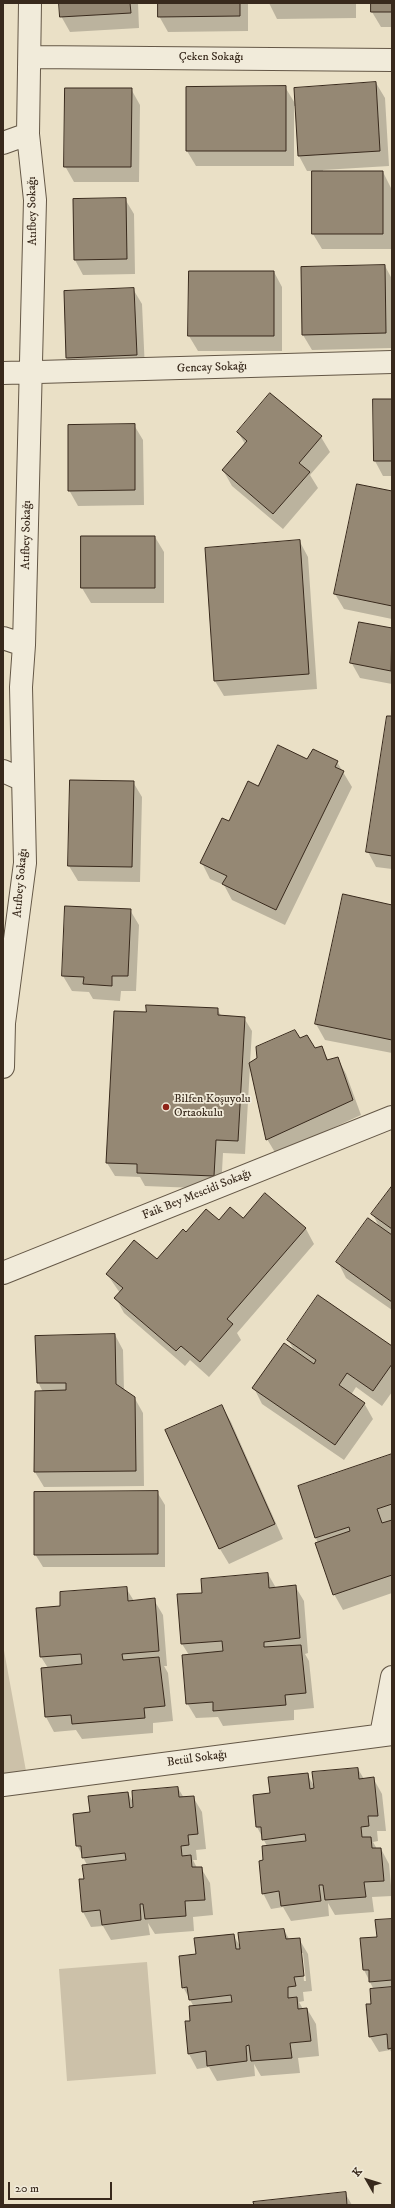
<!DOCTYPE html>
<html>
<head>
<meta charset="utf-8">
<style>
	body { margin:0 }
	#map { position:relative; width:395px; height:2208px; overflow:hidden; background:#eae0c6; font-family:"IM FELL DW Pica",serif }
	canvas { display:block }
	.frame { position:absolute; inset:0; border:4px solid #38291c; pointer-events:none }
	.north { position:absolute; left:347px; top:2160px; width:40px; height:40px; -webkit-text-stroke:3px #f1ebda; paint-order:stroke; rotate:309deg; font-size:11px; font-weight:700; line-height:16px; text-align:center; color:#38291c }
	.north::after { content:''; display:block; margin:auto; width:14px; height:18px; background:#38291c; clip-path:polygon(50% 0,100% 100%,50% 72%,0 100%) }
	.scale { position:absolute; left:8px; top:2182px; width:104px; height:18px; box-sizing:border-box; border:2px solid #38291c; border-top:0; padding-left:5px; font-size:12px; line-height:14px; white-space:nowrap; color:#38291c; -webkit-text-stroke:3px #f1ebda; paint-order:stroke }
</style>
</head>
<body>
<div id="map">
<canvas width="395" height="2208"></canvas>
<div class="frame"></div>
<div class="north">K</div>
<div class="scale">20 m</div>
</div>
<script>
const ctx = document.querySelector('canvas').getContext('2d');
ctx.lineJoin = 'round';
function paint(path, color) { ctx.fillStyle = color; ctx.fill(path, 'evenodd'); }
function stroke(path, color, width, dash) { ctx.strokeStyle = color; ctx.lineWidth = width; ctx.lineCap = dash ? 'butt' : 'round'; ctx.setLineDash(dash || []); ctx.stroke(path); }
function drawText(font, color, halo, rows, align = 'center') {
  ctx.font = font + ' "IM FELL DW Pica",serif'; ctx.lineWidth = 3.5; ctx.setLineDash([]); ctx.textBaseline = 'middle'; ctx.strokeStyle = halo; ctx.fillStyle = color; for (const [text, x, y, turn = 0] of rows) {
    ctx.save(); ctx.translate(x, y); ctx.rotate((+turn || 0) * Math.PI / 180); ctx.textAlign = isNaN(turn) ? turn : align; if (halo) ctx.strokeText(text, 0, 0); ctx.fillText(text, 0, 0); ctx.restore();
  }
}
paint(new Path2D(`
	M3 1645 28 1782 3 1787Z
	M147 1962 156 2074 67 2081 59 1969Z`), '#ccc1a9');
paint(new Path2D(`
	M60 3H138L139 28 70 32 61 16Z
	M159 3H248V31L168 32 159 16Z
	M269 3H356V18L277 19Z
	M372 3H392V27H381L372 12Z
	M376 83 385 98 389 166 323 170V172H383L391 188V249H322L313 234V171H307L299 156 296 106H294V166H196L187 151V88L285 87 296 105Z
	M131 89 140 105 139 182H74L65 166Z
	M125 199 134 214 135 274 83 275 75 260Z
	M385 266 392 279V348L312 350 303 335Z
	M190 272H274L282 287V351H198L189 336Z
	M133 289 142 304 145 370 76 373 67 358Z
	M392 400V476H383L375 461Z
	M134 425 143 440 144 505 78 506 69 490Z
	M238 432 321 437 330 452 310 475 318 488 283 529 232 486 223 470 245 444Z
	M392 492V619L344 609 335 594Z
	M82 537H155L164 552V603H91L82 588Z
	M300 542 308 557 317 689 224 696 215 681 206 548Z
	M360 623 392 629V684L360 678 351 662Z
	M392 717V869L376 867 368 852Z
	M308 761 337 762 352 787 285 925 232 900 224 885 210 879 202 863 259 787Z
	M133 782 142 797 140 882 78 881 69 866Z
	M343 896 392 906V1053L325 1040 316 1024Z
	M66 907 130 910 139 925 136 991H121L120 1001 93 999 89 992 72 991 63 976Z
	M217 1009 222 1017 244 1018 252 1031 250 1063 300 1039 314 1049 321 1047 329 1061 338 1059 346 1074 361 1115 276 1154 267 1139 250 1066 245 1154 223 1153 221 1189 145 1186 140 1177 115 1176 107 1163 147 1013Z
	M392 1187V1310L346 1278 338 1262 380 1228 373 1215Z
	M265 1194 306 1229 314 1244 237 1333 241 1340 209 1377 190 1360 185 1366 124 1313 116 1298 120 1293 107 1274 157 1261 219 1221 243 1220Z
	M115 1335 123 1350 124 1391 134 1397 143 1413 144 1486 44 1487 35 1472 43 1392 38 1382Z
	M288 1340 392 1347V1392L382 1406 356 1387 351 1395 364 1403 373 1419 344 1460 262 1404 254 1388 296 1353Z
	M222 1406 231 1422 283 1539 229 1564 220 1549 167 1431Z
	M392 1455V1593L343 1610 334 1594 316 1538Z
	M157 1492 165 1505V1567H43L35 1554Z
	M268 1574 276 1588 295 1586 304 1601 308 1653 305 1654 309 1661 314 1708 294 1710V1720L223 1726 218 1717 196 1718 187 1703 189 1655 182 1644 203 1594Z
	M126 1588 134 1601 154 1600 163 1615 167 1666H164L168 1673 173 1721 153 1723V1733L82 1739 76 1730 54 1732 46 1717 48 1668 41 1657 62 1607Z
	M358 1769 364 1779 373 1778 382 1794 386 1831H377L378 1841 373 1842 377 1849H381L389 1864 392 1896 372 1897 374 1912 335 1915 328 1903 329 1916 291 1921 283 1907 271 1909 263 1893 267 1846 257 1827 271 1794 307 1774 314 1786Z
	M178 1788 184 1798 193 1797 202 1812 206 1849 196 1850 197 1860H193L197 1868H201L210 1883 213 1915 193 1917 194 1931 155 1934 148 1923 150 1935 111 1940 103 1926 91 1927 83 1912 80 1880H85L87 1865 77 1845 91 1813 128 1793 134 1804Z
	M392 1920V2053L390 2050 379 2052 370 2037 374 1990 364 1970 361 1939 378 1938Z
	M284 1930 289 1939H299L308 1954 312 1991 303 1992 304 2001 299 2002 303 2009H307L316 2024 319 2056 298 2058 300 2073 261 2076 254 2064 255 2076 217 2081 209 2067 197 2069 189 2054 186 2022H191L194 2007 183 1987 197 1955 233 1935 240 1946ZM301 1953H303L306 1981H304Z
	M345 2193 352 2205H255Z`), '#0003');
const building = new Path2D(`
	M59 3H130L131 13 60 17Z
	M158 3H240V16L158 17Z
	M371 3H392V12H371Z
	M376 82 380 151 298 156 294 88Z
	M286 86V151H186V87Z
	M65 88H132L131 167H64Z
	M312 171H383V234H312Z
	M126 198 127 259 74 260 73 199Z
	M385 265 386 333 302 335 301 267Z
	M189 271H274V336H188Z
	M134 288 137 355 66 358 64 291Z
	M270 393 322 436 299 463 310 472 273 514 222 470 247 441 237 432Z
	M373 399H392V461H374Z
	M135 424V490L68 491V425Z
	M357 484 392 491V606L334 594Z
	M81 536H155V588H81Z
	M300 540 309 674 214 681 205 548Z
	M359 622 392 628 391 671 350 663Z
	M387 716H392V856L366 852Z
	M278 745 307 759 313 749 338 761 335 767 344 771 276 910 222 884 227 876 200 863 222 818 229 821 248 781 258 786Z
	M70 780 134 781 132 867 68 866Z
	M343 894 392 905V1040L315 1024Z
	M65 906 131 909 128 976H112V986L83 984 84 977 62 976Z
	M146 1005 218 1008V1015L245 1017 238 1141 216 1140 214 1176 137 1173V1164L106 1163 114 1011 146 1012Z
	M295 1030 300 1038 307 1035 315 1048 322 1046 327 1060 338 1057 353 1100 266 1140 249 1063 257 1058 256 1047Z
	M392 1186V1229L371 1214Z
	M265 1193 306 1228 227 1319 233 1324 200 1362 181 1346 176 1351 114 1298 123 1288 106 1274 134 1240 157 1259 183 1229 186 1232 206 1209 219 1220 230 1207 243 1218Z
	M368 1218 392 1235V1302L336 1262Z
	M318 1295 392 1346V1364L373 1391 347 1373 339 1385 365 1403 335 1445 252 1388 284 1343 314 1364 316 1360 287 1340Z
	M115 1334 116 1384 135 1397 136 1471 34 1472 35 1391 66 1390V1383H37L35 1336Z
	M222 1405 275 1524 219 1549 165 1430Z
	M392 1454V1504L377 1509 382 1523 392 1520V1575L333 1595 315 1543 350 1531 349 1527 315 1538 298 1486Z
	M158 1491V1554L34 1555V1492Z
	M268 1573 269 1588 296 1585 300 1638 264 1642V1647L301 1645 306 1693 285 1695 286 1705 213 1711V1702L186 1704 182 1655 223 1651 222 1641 181 1644 177 1594 202 1593 201 1579Z
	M127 1587 128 1601 155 1598 159 1651 122 1654 123 1660 159 1657 165 1706 144 1708 145 1718 72 1724 71 1715 45 1717 41 1668 82 1664 81 1654 40 1657 36 1608 60 1606V1592Z
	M358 1768 359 1779 374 1777 378 1816H368L369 1826 361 1827 362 1837H371L372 1848H381L384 1881 364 1882 366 1897 325 1900 323 1885H319L321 1901 281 1906 279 1891 262 1894 259 1861 263 1860 262 1846 306 1841 305 1834 262 1840 261 1827H256L253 1795 270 1793 268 1777 308 1773 310 1789 314 1788 312 1772Z
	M178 1787 179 1797 194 1796 198 1834 188 1835 189 1845 181 1846 182 1856 191 1855 192 1867H202L205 1900 185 1901 186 1916 145 1919 143 1904H140L141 1920 102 1925 100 1910 82 1912 79 1879H84L82 1865 126 1860 125 1853 82 1858 81 1846H76L73 1814 90 1812 88 1796 128 1792 130 1808 133 1807 132 1791Z
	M392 1919V1980L369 1982V1970H363L360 1938 377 1937 375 1920Z
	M284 1929 286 1939 300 1938 304 1976 294 1977 296 1986 288 1987V1998L297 1997 298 2009 307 2008 311 2041 290 2043 292 2058 251 2061 249 2045 246 2046 247 2061 207 2066 206 2051 188 2054 185 2021H190L189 2006 232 2002 231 1995 189 2000 187 1987 182 1988 179 1956 196 1954 194 1938 234 1934 236 1949H240L238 1933Z
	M392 1987V2048L388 2049 387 2034 369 2037 366 2004H371L370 1989Z
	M346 2192 347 2205H254L253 2202Z`);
paint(building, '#958874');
stroke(building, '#38291c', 1);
const minor = new Path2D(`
	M31 57 392 60
	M3 143 28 134
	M3 373 392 362
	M3 638 24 645
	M3 771 23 780
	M3 1067 4 1023 25 863 21 687 24 645 35 200 28 134 30 3
	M3 1273 392 1117
	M381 1735 392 1677
	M3 1785 392 1734`);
stroke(minor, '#645746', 24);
stroke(minor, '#f1ebda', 22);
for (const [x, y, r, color] of [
	[166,1107,4,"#8f2418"]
]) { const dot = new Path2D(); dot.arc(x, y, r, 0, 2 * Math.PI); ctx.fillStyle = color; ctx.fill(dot); stroke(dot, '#f1ebda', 1.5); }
drawText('12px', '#38291c', '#f1ebda', [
	["Çeken Sokağı",211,58],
	["Atıfbey Sokağı",33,211,-91],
	["Gencay Sokağı",212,368,-2],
	["Atıfbey Sokağı",27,535,-89],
	["Atıfbey Sokağı",21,883,-85],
	["Faik Bey Mescidi Sokağı",197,1195,-22],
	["Betül Sokağı",197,1759,-8]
]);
drawText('12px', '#38291c', '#f1ebda', [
	["Bilfen Koşuyolu",174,1100],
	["Ortaokulu",174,1114]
], 'left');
</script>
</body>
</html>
